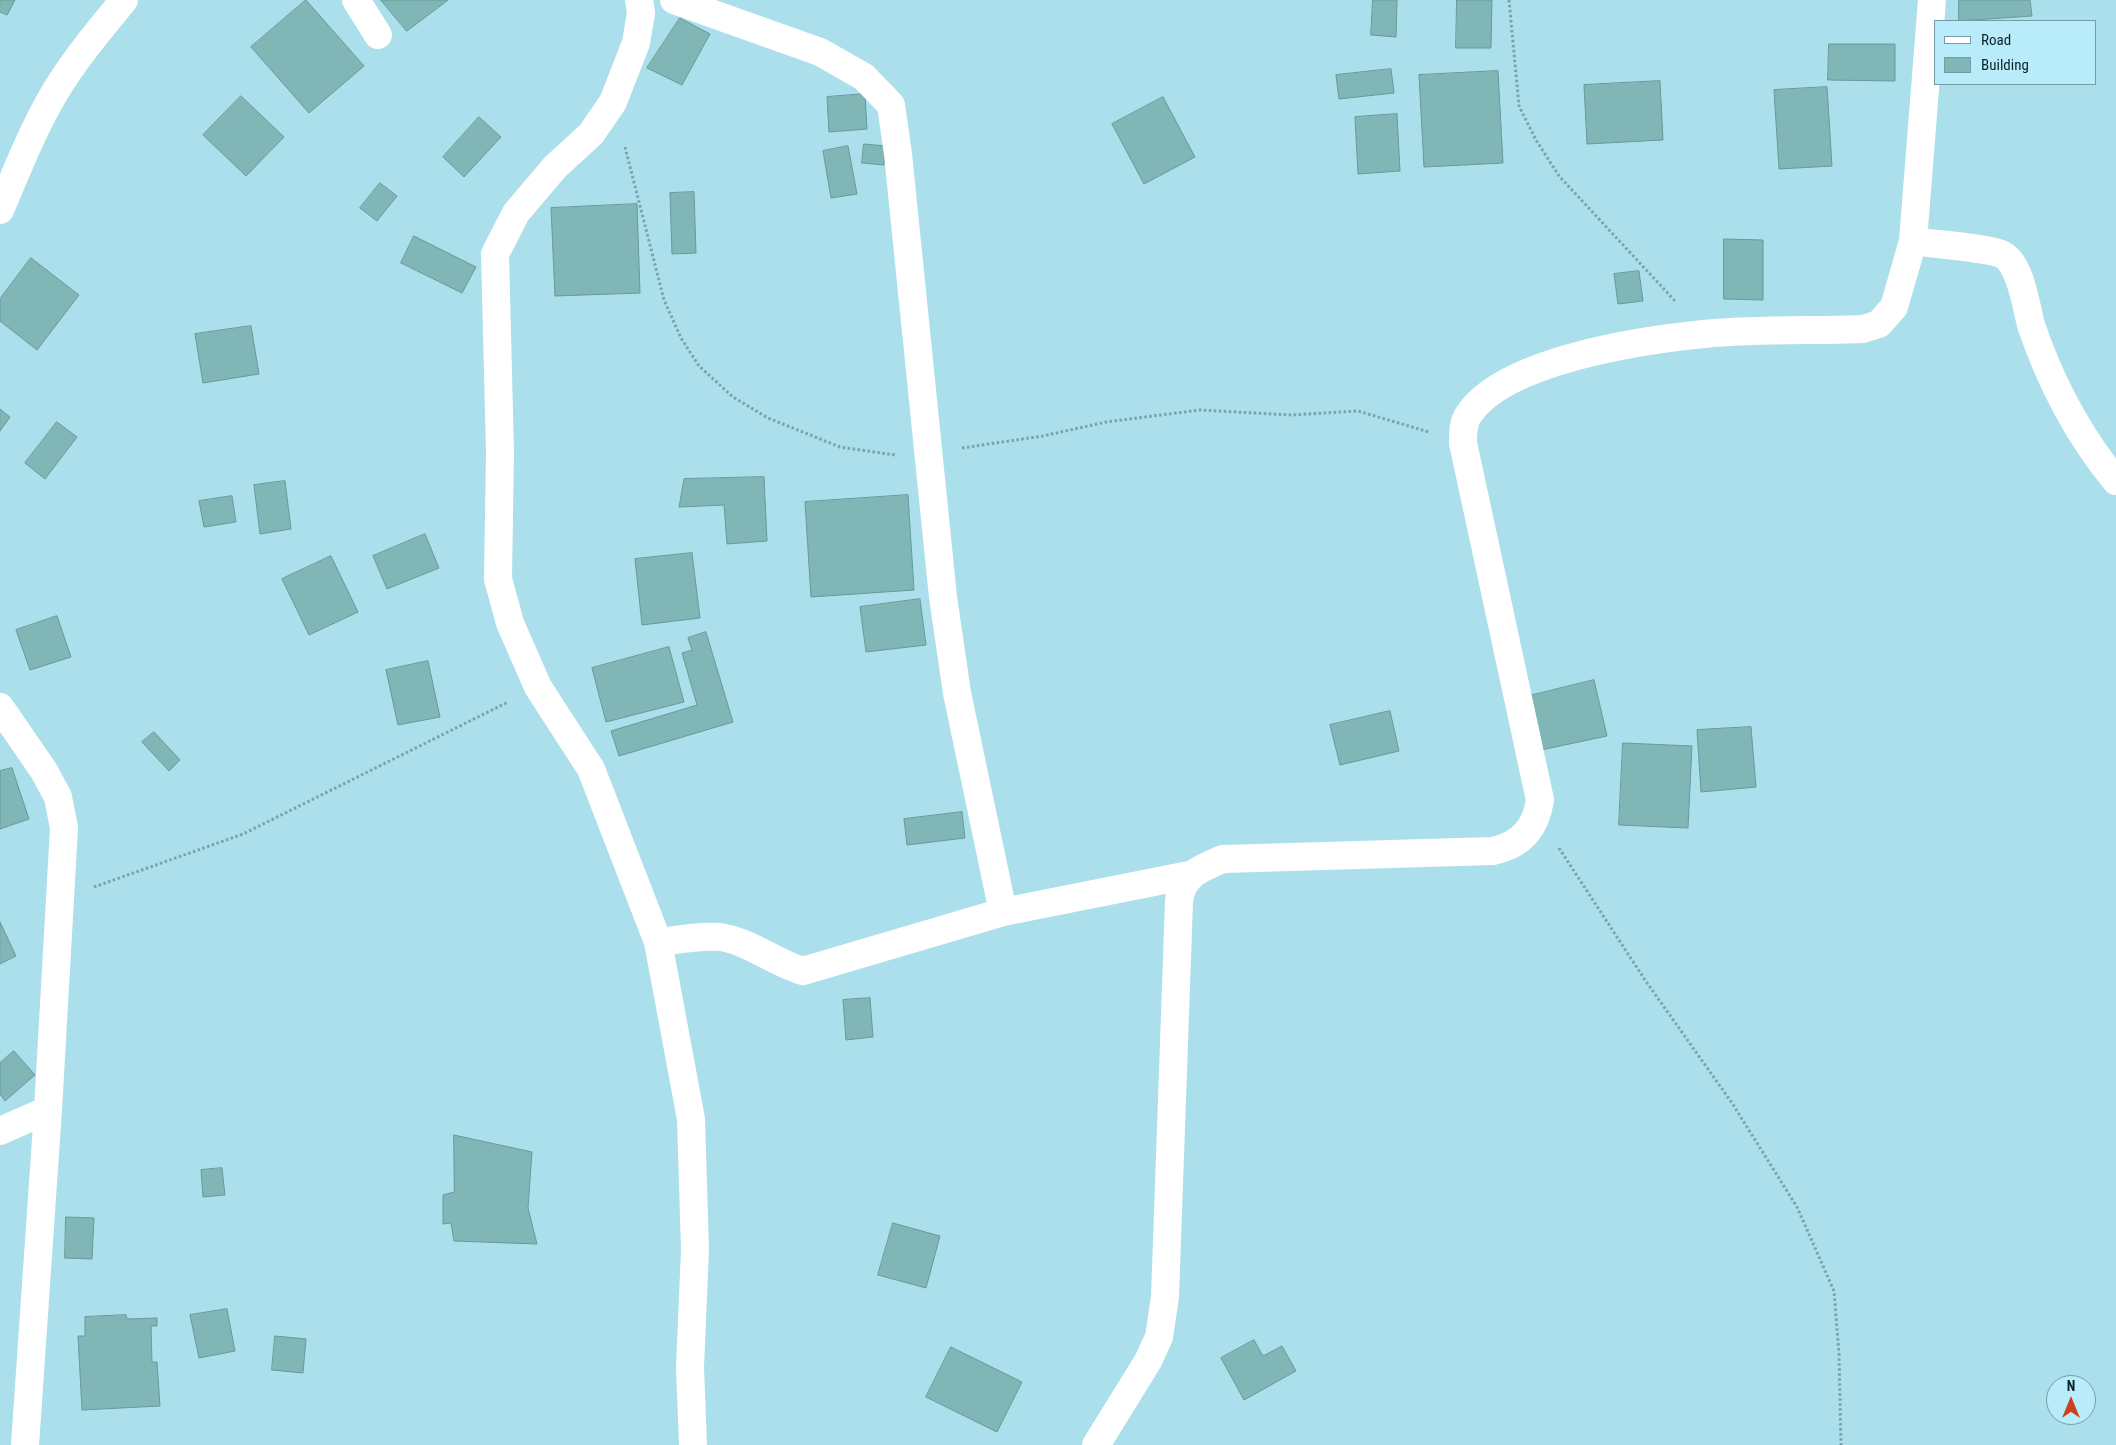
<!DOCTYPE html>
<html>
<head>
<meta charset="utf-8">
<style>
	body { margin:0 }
	#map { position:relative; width:2116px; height:1445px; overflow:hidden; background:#abdfec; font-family:"Roboto Condensed",sans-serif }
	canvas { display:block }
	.legend { position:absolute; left:1934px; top:20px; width:162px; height:65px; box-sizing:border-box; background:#b8ecfa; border:1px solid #749ba6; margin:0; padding:6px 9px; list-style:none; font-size:15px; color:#0d2227 }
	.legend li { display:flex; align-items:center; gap:10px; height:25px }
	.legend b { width:25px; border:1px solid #749ba6 }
	.north { position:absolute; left:2046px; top:1375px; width:50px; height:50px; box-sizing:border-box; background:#b8ecfa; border:1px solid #749ba6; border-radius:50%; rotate:0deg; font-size:14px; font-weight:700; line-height:20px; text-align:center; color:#0d2227 }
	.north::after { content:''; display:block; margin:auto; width:18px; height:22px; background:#ca411b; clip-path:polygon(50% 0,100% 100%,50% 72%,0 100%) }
</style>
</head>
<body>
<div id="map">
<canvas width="2116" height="1445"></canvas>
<ul class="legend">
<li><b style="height:6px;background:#fff"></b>Road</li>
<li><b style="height:14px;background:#80b6b5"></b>Building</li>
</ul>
<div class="north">N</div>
</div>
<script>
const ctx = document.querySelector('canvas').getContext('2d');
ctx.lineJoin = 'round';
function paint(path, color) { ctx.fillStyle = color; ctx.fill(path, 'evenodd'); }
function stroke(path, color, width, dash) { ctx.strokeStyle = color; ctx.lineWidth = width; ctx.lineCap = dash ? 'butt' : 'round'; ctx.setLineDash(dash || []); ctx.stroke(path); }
const building = new Path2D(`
	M0 0H15L7 15 0 12Z
	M306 0 364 66 309 113 251 47Z
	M381 0H448L407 31Z
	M1373 0H1397L1396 37 1371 35Z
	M1457 0H1492L1491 48H1456Z
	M1959 0H2030L2032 16 1959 21Z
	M680 18 710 34 682 85 647 68Z
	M1829 44H1895V81L1828 80Z
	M1391 69 1394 93 1339 99 1336 75Z
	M1498 71 1503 163 1424 167 1419 75Z
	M1660 81 1663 140 1587 144 1584 85Z
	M1827 87 1832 166 1779 169 1774 90Z
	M865 94 867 129 829 132 827 97Z
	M241 96 284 137 246 176 203 135Z
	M1163 97 1195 157 1144 184 1112 124Z
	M1397 114 1400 171 1358 174 1355 117Z
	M479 117 501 137 464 177 443 157Z
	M864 144 886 146 884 165 862 163Z
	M848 146 857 194 831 198 823 151Z
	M380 183 397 196 377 221 360 208Z
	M694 192 696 253 672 254 670 193Z
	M637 204 640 293 555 296 551 208Z
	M414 236 476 267 462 293 401 263Z
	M1724 239 1763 240V300L1724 299Z
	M31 258 79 295 37 350 0 321V299Z
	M1639 271 1643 301 1618 304 1614 274Z
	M251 326 259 374 203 383 195 334Z
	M0 409 10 417 0 431Z
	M57 422 77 437 45 479 25 463Z
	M764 477 767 541 727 544 724 505 679 507 684 479Z
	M285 481 291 529 260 534 254 485Z
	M908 495 914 590 811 597 805 502Z
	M232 496 236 522 204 527 199 501Z
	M425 534 439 568 387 589 373 556Z
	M692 553 700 618 642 625 635 559Z
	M331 556 358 612 309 635 282 579Z
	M920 599 926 645 866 652 860 607Z
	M57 616 71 657 30 670 16 630Z
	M706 632 733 722 619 756 611 731 697 705 682 653 692 650 688 638Z
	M669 647 684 702 606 722 592 668Z
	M428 661 440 717 398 725 386 670Z
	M1594 680 1607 736 1541 750 1529 696Z
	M1390 711 1399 751 1340 765 1330 725Z
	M1751 727 1756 787 1701 792 1697 730Z
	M154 732 180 760 169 771 142 742Z
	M1623 743 1692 746 1688 828 1619 825Z
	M12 768 29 819 0 829V771Z
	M962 812 965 838 907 845 904 819Z
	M0 922 16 956 0 964Z
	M870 998 873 1037 846 1040 843 1000Z
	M14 1051 35 1075 5 1101 0 1094V1063Z
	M454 1135 532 1152 528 1208 537 1244 454 1241 451 1223 443 1224V1195L454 1192Z
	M222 1168 225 1195 203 1197 201 1170Z
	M66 1217 94 1218 92 1259 65 1258Z
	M893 1223 940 1236 926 1288 878 1275Z
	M227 1309 235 1351 199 1358 190 1315Z
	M126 1315 127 1319 157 1318V1326H151L152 1362H157L160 1406 82 1410 78 1336H85V1317Z
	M275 1336 306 1339 303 1373 272 1370Z
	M1254 1340 1263 1356 1282 1346 1296 1371 1244 1400 1221 1358Z
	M951 1347 1022 1382 997 1432 926 1397Z`);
paint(building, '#80b6b5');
stroke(building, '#659a9a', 1);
stroke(new Path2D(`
	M1509 0 1519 106 1536 140 1559 176 1676 302
	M625 147 664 300 681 338 699 366 733 397 768 418 840 447 895 455
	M962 448 1043 436 1106 422 1200 410 1291 415 1358 411 1429 432
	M1559 848 1645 980 1732 1103 1797 1207 1834 1291 1839 1354 1841 1445
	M94 887 243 834 508 702`), '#78a2ac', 3, [2.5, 2.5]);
stroke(new Path2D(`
	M356 0 378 35
	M639 0 641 13 636 43 613 102 591 134 555 167 516 213 495 254 500 452 498 579 510 623 538 687 591 769 658 942 691 1119 695 1250 690 1367 693 1445
	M674 0 820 52 864 77 891 105 898 154 943 597 957 693 1003 912
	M0 210C17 170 33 129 55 92 75 59 100 29 124 0
	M1913 241C1931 244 1991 248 2003 255 2021 265 2026 306 2031 325 2050 381 2078 435 2116 481
	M0 707 44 771 58 797 64 828 48 1110 25 1445
	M658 942C678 940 700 935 720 937 749 941 775 963 803 971L1003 912 1189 875
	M0 1131 48 1110
	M1096 1445 1148 1361 1159 1337 1165 1297 1179 901C1182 875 1201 868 1223 859L1493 851C1522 845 1536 827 1540 800L1463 443C1463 433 1463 422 1469 414 1505 360 1643 340 1704 334 1756 329 1810 331 1863 329L1879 324 1894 307 1913 241 1932 0`), '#fff', 28);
</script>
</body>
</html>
